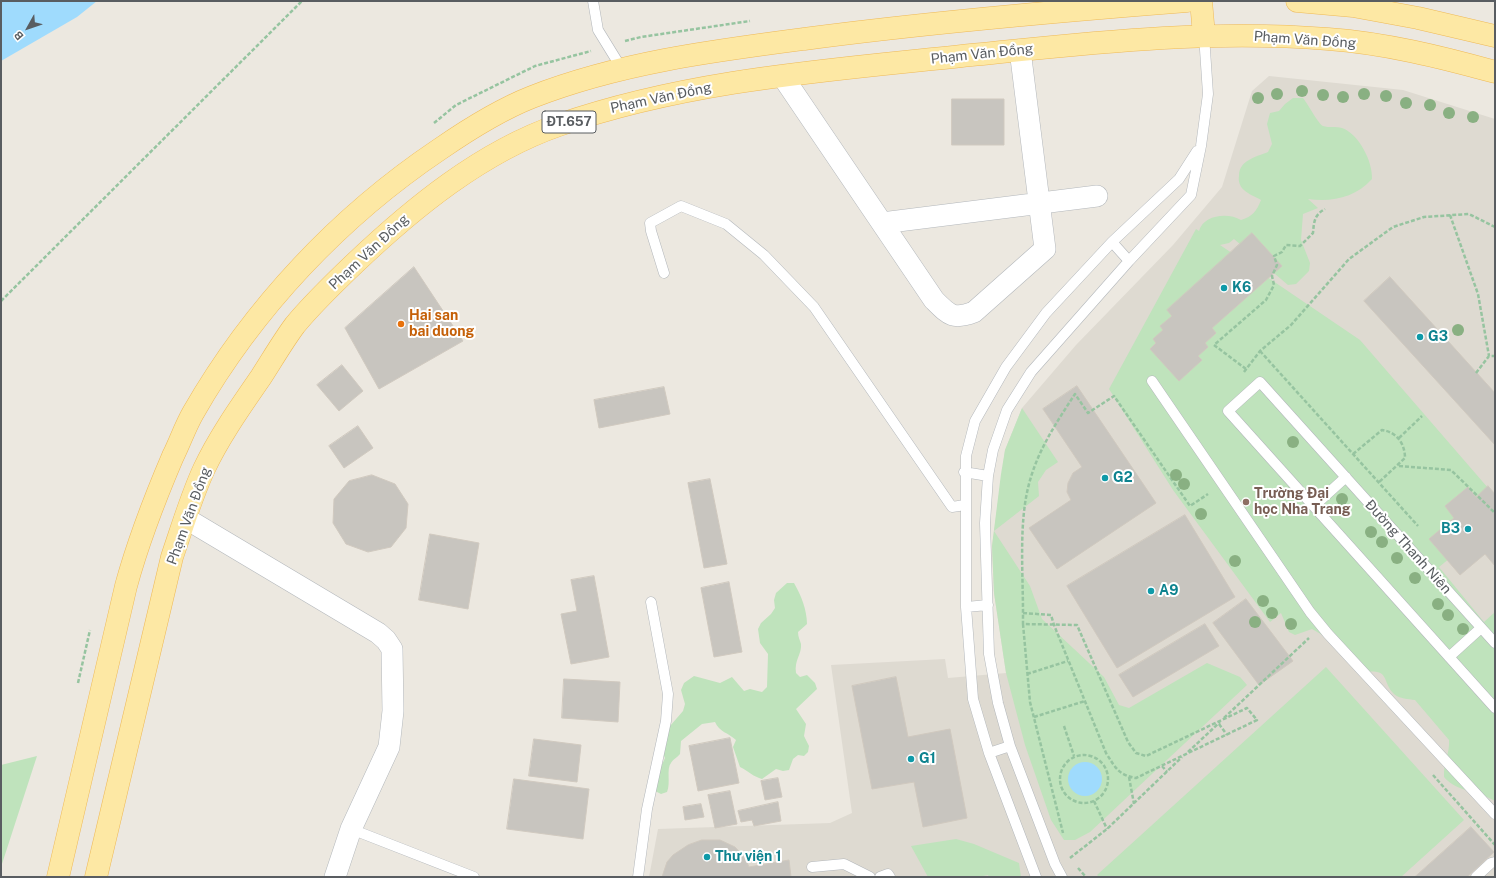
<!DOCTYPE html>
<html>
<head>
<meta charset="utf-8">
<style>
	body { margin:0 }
	#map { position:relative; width:1496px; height:878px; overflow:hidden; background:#ece8e0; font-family:"Public Sans",sans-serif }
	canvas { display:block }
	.frame { position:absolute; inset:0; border:2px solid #595d61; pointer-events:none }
	.north { position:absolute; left:8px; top:8px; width:40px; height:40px; -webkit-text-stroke:3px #fff; paint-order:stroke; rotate:230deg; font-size:11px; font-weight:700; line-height:16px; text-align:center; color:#595d61 }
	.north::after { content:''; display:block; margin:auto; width:14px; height:18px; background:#595d61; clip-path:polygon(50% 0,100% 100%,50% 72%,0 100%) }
</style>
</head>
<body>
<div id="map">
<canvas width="1496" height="878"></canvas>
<div class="frame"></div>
<div class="north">B</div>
</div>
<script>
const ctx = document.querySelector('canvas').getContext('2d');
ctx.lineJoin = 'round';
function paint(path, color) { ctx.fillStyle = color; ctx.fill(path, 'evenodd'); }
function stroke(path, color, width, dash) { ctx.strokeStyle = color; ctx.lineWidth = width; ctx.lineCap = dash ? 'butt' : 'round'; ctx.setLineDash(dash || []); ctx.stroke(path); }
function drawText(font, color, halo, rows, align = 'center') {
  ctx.font = font + ' "Public Sans",sans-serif'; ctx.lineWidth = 4; ctx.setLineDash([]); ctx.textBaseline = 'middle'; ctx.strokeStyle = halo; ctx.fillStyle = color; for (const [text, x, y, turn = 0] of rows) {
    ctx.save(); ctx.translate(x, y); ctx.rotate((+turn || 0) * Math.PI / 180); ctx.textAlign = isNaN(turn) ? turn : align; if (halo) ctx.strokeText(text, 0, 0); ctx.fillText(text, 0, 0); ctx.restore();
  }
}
paint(new Path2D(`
	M1269 76 1403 90 1495 119V877H649L658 829 830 823 852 813 831 665 945 659 948 678 1006 673 994 593 992 546 1005 450 1022 408 1076 345 1173 245 1222 187 1252 91Z`), '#dedad1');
paint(new Path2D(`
	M1293 98H1303C1308 104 1319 125 1323 126 1329 128 1336 126 1342 128 1359 134 1373 162 1372 179 1355 198 1332 202 1308 199L1318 208 1303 214 1301 240 1310 263 1309 271 1296 284 1288 285 1234 239 1229 243 1220 245 1360 340 1495 496 1455 554 1439 567 1484 622 1495 612V801C1478 791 1457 792 1444 777 1443 764 1450 753 1449 740L1415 700C1408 699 1400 699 1394 694 1381 681 1391 669 1364 672L1324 636 1312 629 1295 635 1289 632 1281 613 1270 622 1173 490 1109 389 1196 229 1199 231C1203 215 1228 212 1241 220 1253 216 1256 212 1261 200 1256 197 1248 194 1244 190 1240 187 1238 181 1239 176 1239 160 1256 157 1268 152L1272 144 1267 124 1270 113 1279 111 1285 104Z
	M1022 408 1058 462 1046 470 1038 482 1039 496 994 531 1030 586 1042 619 1104 677 1119 705 1129 708 1207 663 1240 677 1247 685 1090 832 1075 840H1064L1051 820 1025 745 1006 673 994 593 992 546 1001 474 1005 450Z
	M787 583H794C801 595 807 610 807 624L798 632C798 637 800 640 801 644 802 654 794 660 796 673L800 677 807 675 815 683 817 689 796 709 806 724 804 736 809 746 808 752 804 756 798 755 793 759 789 770 783 771 776 769 762 779C754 777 748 771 740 767L733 747 736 740C729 733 719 732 715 722L702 724 681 741 680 754C677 758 673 759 671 763 666 769 671 783 667 792L661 794 655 791 659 771 665 758 662 752 670 726 683 711 685 704 681 690 684 683 694 676 720 683 732 677 744 691 750 689 762 692 767 687 768 654 760 643 758 629 761 623 771 614 775 608 774 600 776 593Z
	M1326 667 1464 820 1401 877H1099L1097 875Z
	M37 756 1 867V765Z
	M956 839 974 844 1019 863 1021 877H989L988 875 978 877H928L911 846Z`), '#bfe3bc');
paint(new Path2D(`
	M1 1H97L77 17 1 61Z
	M1068 779a17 17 0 1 1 34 0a17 17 0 1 1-34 0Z`), '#9fdbfd');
const building = new Path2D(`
	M952 99H1004V145H952Z
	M1252 233 1282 266 1212 328 1216 333 1205 343 1208 347 1198 356 1202 360 1179 381 1150 349 1156 343 1153 339 1163 330 1160 326 1172 316 1167 310Z
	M414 267 463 341 379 389 345 328Z
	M1390 277 1495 393V445L1364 301Z
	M342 365 363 391 339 411 317 385Z
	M1077 386 1156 503 1057 569 1029 528 1071 500 1067 492 1068 483 1073 473 1082 467 1043 409Z
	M664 387 670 414 599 428 594 400Z
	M358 426 373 448 344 468 329 446Z
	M372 475 395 484 408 504 406 528 391 547 368 552 346 544 333 523 334 499 349 481Z
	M710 479 727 564 704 568 688 483Z
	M1488 486 1495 494V566L1485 554 1460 575 1429 539 1454 518 1445 506 1468 487 1476 497Z
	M1185 515 1235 597 1117 668 1067 586Z
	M430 534 479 543 468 609 419 600Z
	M594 576 609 657 571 664 561 614 577 611 571 580Z
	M729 582 742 652 714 657 701 588Z
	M1246 599 1293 661 1259 685 1213 623Z
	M1205 624 1219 646 1133 697 1119 675Z
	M896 677 908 737 950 729 967 818 923 827 914 782 872 789 852 686Z
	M564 679 620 682 618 722 562 718Z
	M730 738 739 783 698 791 689 746Z
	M534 739 581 745 577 782 529 776Z
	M778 778 782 797 765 800 761 781Z
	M514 779 589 789 583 839 507 829Z
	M730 791 737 824 715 828 708 795Z
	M778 802 781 821 754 826 752 820 741 822 738 811Z
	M701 804 704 817 685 820 683 807Z
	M1471 827 1494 852 1467 877H1415Z
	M702 840H720L735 847 745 858 749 867 789 860 791 877H662L667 862 673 855 688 845Z`);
paint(building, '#c8c5bf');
stroke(building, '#d0c9bf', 1);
const lane = new Path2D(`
	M593 1 598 30 622 69
	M1112 242 1129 261
	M664 273 651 231 650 223 681 206 726 224 764 255 814 307 952 507 965 505
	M1152 381 1310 612 1328 634 1495 814
	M964 472 988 476
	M1314 506 1346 477
	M966 607 988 605
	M1495 643 1260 382 1228 411 1495 708
	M1449 657 1481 628
	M989 753 1010 746
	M351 829 474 877
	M812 867 844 864 870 877
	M638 877 647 809 666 721 668 694 651 602
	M880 877 888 874 890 877
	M1036 877 989 753 973 699 966 607V456L975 421 1006 367 1046 313 1112 242 1179 179 1197 151
	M1062 877 1055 864 1010 746 998 703 989 654 985 523 988 476 993 450 1007 410 1031 372 1129 261 1191 195 1201 146 1208 94 1204 35
	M1476 877 1491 863 1495 862`);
const street = new Path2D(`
	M783 77 934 300C949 315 953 320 974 312L1045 249 1020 50
	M882 223 1097 196
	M185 518 378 633 386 640 392 649 393 711 389 747 351 829 335 877`);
const primary = new Path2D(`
	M1201 1 1204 35
	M1297 1 1353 6 1418 18 1495 36
	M58 877 126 586C138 542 155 498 173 456 180 442 185 427 193 413 253 308 340 216 440 149 469 129 499 110 532 97 619 63 712 51 804 39 931 22 1059 11 1187 1
	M96 877 172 557C182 528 191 497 204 469 219 437 241 406 261 377 272 360 283 341 295 325 313 303 334 283 355 263 413 208 481 152 559 125 691 79 833 70 971 55 1090 43 1209 29 1328 39 1384 43 1441 57 1495 72`);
stroke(lane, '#b3b7bb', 11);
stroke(street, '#b3b7bb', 22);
stroke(primary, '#eeb957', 23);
stroke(new Path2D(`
	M625 41 641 37 750 21
	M434 123 456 105 535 66 591 51
	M1450 215 1478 294 1489 356
	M1 301 302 1
	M1260 351 1418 526
	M1246 369 1214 345 1266 300 1274 285 1272 276 1277 265 1274 256 1282 252 1286 245 1300 246 1313 233C1314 222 1314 215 1325 209
	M1244 372 1260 351 1291 325 1349 259 1393 227 1424 217 1469 214 1495 227
	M1476 373 1489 356H1495
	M1399 438 1422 416
	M1353 454 1382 430C1397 432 1405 444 1405 458L1378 483
	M1399 466 1451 470 1495 513
	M1023 613 1051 615 1054 625 1106 753C1115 767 1118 775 1136 778L1257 720 1247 708 1146 756 1136 753 1128 742 1077 625 1023 624V613C1023 574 1019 525 1028 488 1036 453 1056 423 1075 394L1088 413 1114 396 1190 506 1208 494
	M1023 624 1030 702 1063 833
	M1027 674 1068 661
	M78 683 90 630
	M1034 717 1085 701
	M1224 718 1309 638
	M1219 724 1227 735
	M1064 726 1074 756
	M1188 752 1220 722
	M1060 779a24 24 0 1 1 48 0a24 24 0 1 1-48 0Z
	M1162 766 1167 772
	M1433 775 1495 845
	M1129 777 1134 804
	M1094 801 1107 829
	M1070 858 1107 829 1182 757
	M1078 868 1086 877`), '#96c4a0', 2.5, [4, 2]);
stroke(lane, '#fff', 10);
stroke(street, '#fff', 21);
stroke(primary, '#fde8a4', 22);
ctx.fillStyle = '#89b082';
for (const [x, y] of [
	[1302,91],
	[1277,94],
	[1364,94],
	[1323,95],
	[1386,96],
	[1343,97],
	[1258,98],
	[1406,103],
	[1430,105],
	[1449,113],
	[1473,117],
	[1458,330],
	[1293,442],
	[1176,475],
	[1184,484],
	[1342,499],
	[1201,514],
	[1371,532],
	[1382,542],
	[1397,558],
	[1235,561],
	[1415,578],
	[1263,601],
	[1438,604],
	[1272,613],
	[1448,615],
	[1255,622],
	[1291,624],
	[1463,629]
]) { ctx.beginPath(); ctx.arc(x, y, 6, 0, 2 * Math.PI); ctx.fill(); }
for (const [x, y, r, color] of [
	[1224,288,4,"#0f9aa8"],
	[401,324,4,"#e8710a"],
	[1420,337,4,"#0f9aa8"],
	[1105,478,4,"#0f9aa8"],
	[1246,502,4,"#8d6e63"],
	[1468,529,4,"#0f9aa8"],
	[1151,591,4,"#0f9aa8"],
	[911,759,4,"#0f9aa8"],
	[707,857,4,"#0f9aa8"]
]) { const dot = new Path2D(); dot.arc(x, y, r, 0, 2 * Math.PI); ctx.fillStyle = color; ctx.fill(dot); stroke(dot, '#fff', 1.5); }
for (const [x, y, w] of [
	[569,122,54]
]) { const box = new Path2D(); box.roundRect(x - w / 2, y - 11, w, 22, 3); ctx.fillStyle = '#fff'; ctx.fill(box); stroke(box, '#595d61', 1); }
drawText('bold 13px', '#595d61', null, [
	["ĐT.657",569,122]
]);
drawText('14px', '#595d61', '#fff', [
	["Phạm Văn Đồng",1305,40,4],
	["Phạm Văn Đồng",982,54,-6],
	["Phạm Văn Đồng",661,98,-12],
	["Phạm Văn Đồng",369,252,-43],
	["Phạm Văn Đồng",189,516,-70],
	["Đường Thanh Niên",1408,547,48]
]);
drawText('bold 14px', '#0d838f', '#fff', [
	["K6",1232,288],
	["G3",1428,337],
	["G2",1113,478],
	["B3",1460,529,"right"],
	["A9",1159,591],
	["G1",919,759],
	["Thư viện 1",715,857]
], 'left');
drawText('bold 14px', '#c56008', '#fff', [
	["Hai san",409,316],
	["bai duong",409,332]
], 'left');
drawText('bold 14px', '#785e54', '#fff', [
	["Trường Đại",1254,494],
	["học Nha Trang",1254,510]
], 'left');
</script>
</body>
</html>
